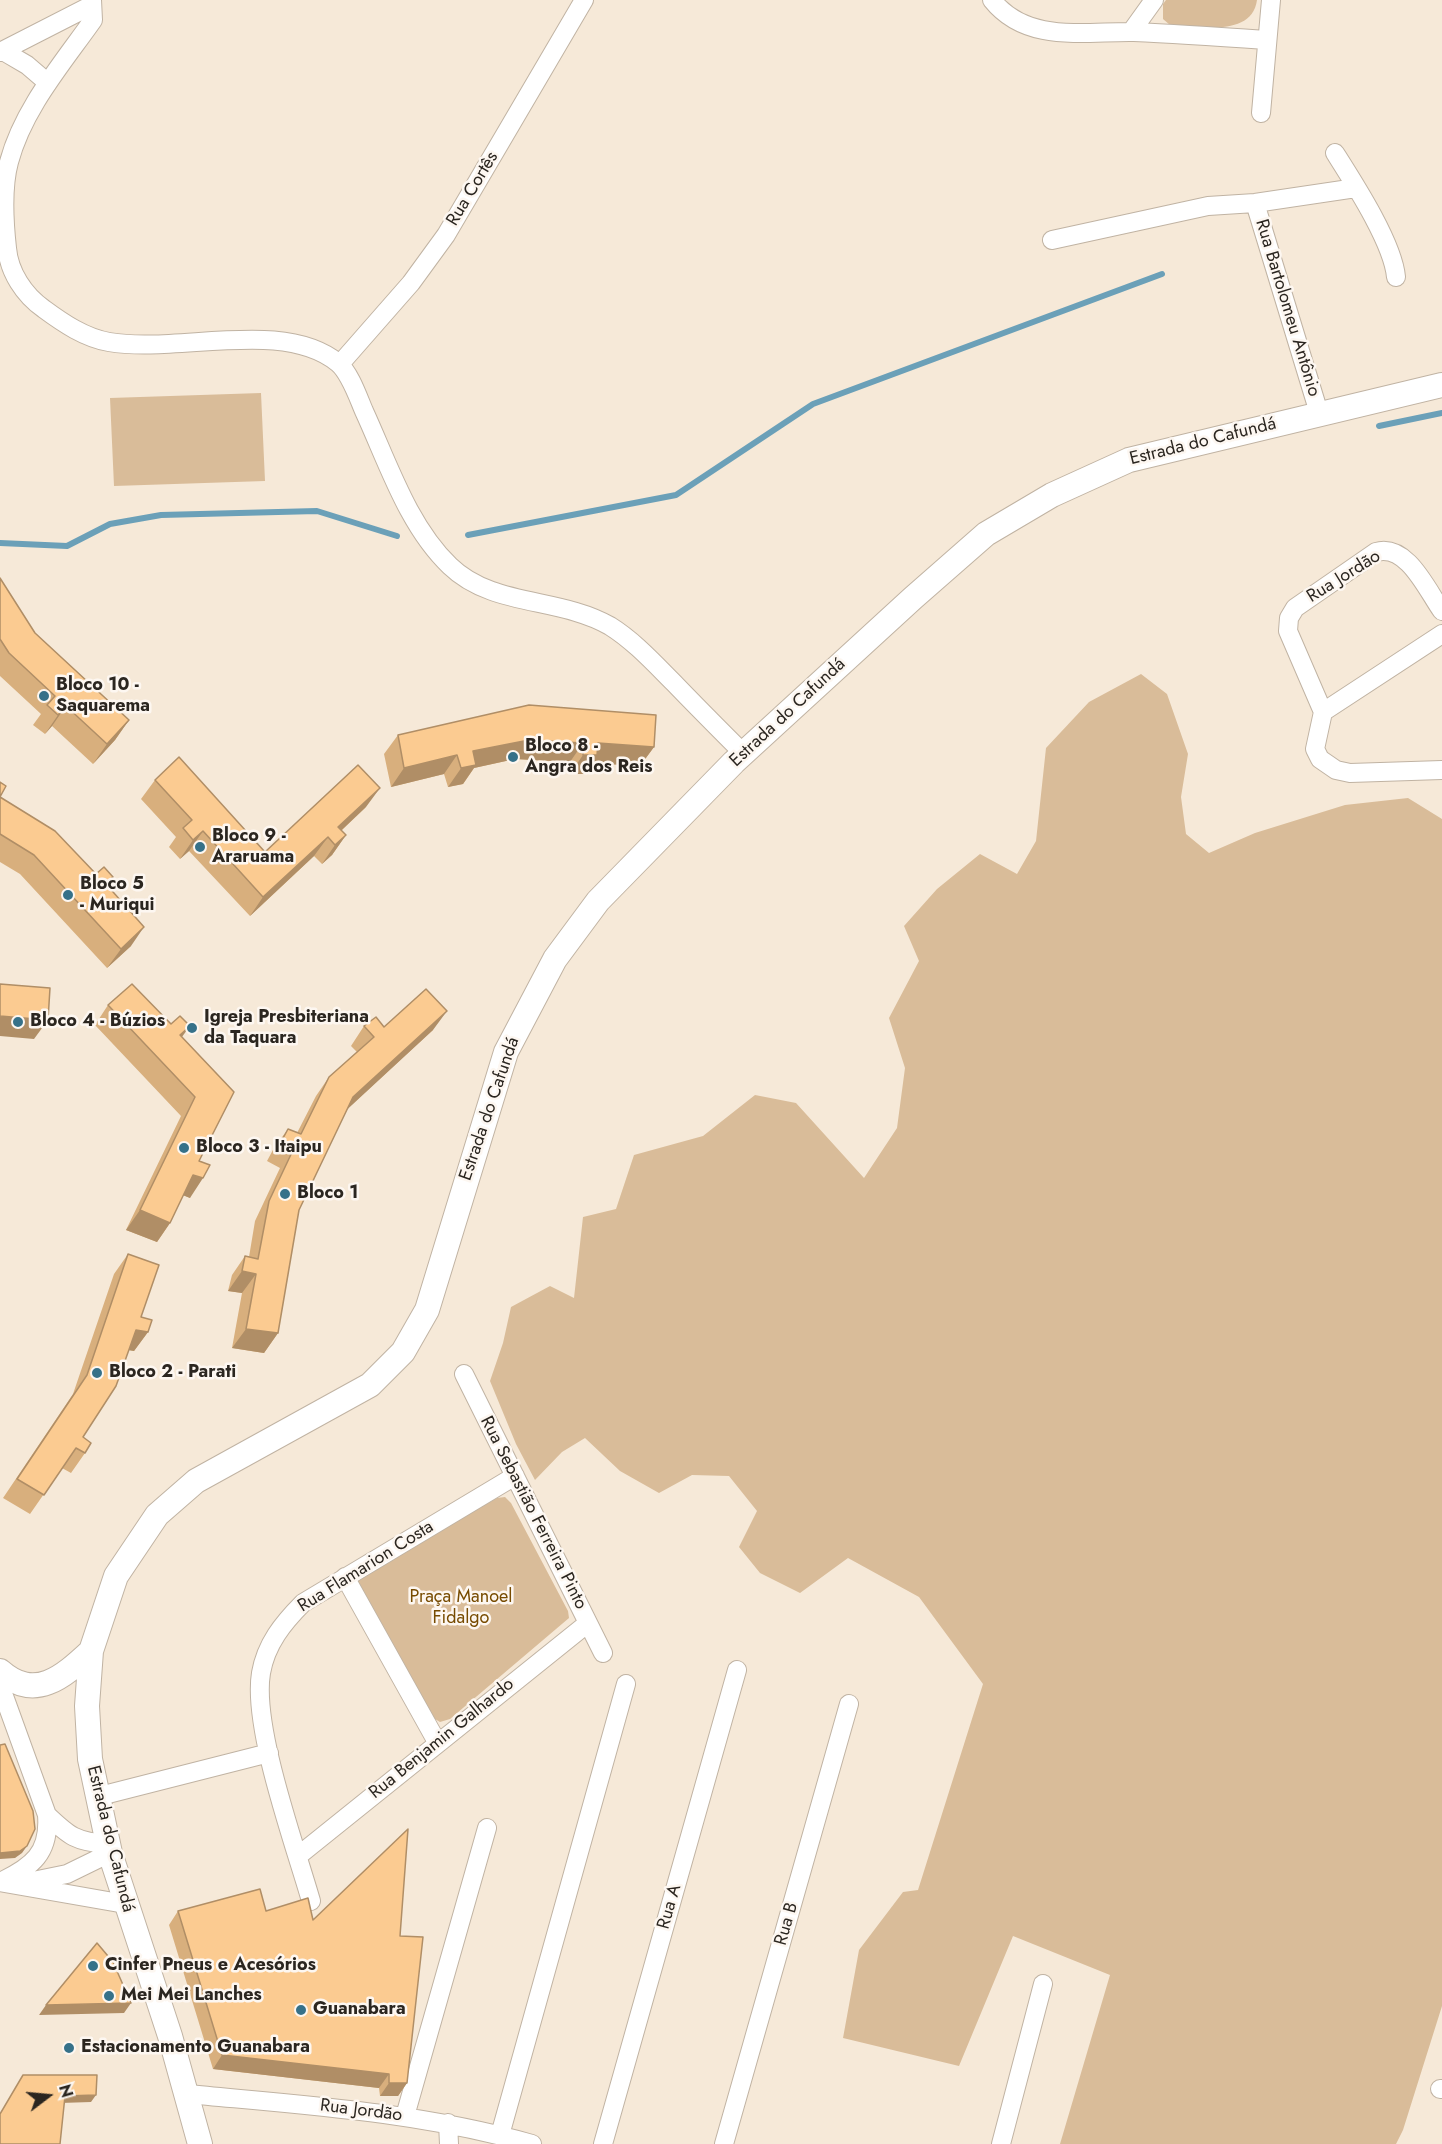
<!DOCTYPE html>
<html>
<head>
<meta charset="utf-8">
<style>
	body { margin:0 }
	#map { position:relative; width:1442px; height:2144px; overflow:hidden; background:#f6e9d8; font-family:Jost,sans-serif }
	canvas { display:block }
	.north { position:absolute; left:18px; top:2066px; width:60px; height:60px; -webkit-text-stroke:4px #fdf7f1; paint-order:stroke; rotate:74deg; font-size:16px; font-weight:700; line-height:24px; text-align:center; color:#2b2620 }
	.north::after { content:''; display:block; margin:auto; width:21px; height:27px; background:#2b2620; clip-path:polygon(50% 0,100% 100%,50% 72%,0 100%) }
</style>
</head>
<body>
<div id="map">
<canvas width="1442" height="2144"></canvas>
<div class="north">N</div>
</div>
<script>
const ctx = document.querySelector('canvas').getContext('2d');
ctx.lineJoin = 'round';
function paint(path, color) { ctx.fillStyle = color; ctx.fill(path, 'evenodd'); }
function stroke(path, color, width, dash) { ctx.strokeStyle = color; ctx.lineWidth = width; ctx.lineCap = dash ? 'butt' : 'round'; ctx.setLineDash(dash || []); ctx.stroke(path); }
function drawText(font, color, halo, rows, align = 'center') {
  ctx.font = font + ' Jost,sans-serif'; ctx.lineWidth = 5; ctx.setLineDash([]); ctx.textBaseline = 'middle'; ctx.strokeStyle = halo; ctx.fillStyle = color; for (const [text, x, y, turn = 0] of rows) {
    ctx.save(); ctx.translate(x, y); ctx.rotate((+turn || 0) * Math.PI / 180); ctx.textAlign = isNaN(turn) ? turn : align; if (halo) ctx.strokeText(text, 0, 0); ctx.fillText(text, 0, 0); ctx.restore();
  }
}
paint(new Path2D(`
	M1166 0H1257C1252 38 1197 26 1170 25L1163 19V4Z
	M261 393 265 481 114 486 110 398Z
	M1141 674 1167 694 1188 754 1181 797 1186 834 1209 853 1255 833 1345 805 1408 798 1442 819V2006L1403 2130 1396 2144H1060L1110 1975 1013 1936 959 2066 843 2038 859 1950 903 1892 918 1890 983 1684 919 1597 848 1558 800 1593 760 1573 739 1547 757 1511 729 1476 692 1475 659 1493 620 1471 585 1438 562 1452 535 1480 516 1444 490 1381 503 1343 511 1307 550 1286 574 1298 583 1217 616 1209 634 1155 703 1136 755 1095 796 1103 864 1178 897 1128 905 1068 889 1018 919 961 904 926 937 889 980 854 1017 874 1036 841 1046 748 1089 702Z
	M505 1497 511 1503 568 1611 569 1618 450 1719 440 1722 430 1716 357 1582 361 1574 497 1498Z`), '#d9bc99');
stroke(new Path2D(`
	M1379 426 1442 413
	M468 535 676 495 813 404 1162 274
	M0 543 67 546 110 524 161 515 317 511 397 536`), '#6ba0b8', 6);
const minor = new Path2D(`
	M92 0 93 20C62 64 23 109 9 162 2 188 4 221 7 248 9 272 24 295 44 309 63 323 85 338 109 342 178 354 283 318 338 363 350 373 358 397 364 411 388 463 408 526 450 566 492 607 560 597 610 626 634 641 654 663 674 683 697 707 720 730 743 753
	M992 0C1027 44 1085 31 1134 32 1178 34 1222 37 1266 40
	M1131 32 1154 0
	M3 51 27 65 48 83
	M0 52 92 5
	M1261 113 1271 0
	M1335 153C1354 183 1393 243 1396 277
	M1255 203 1319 413
	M1052 240 1208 206 1255 203 1356 188
	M340 364 411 283 446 235 584 0
	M1442 611C1427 590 1407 543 1376 552L1295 608 1289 618 1288 631 1323 712 1315 749 1320 759 1336 770 1350 773 1442 770
	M1323 712 1442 634
	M464 1374 603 1653
	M345 1577 437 1742
	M0 1685 47 1815C50 1853 32 1867 0 1882
	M96 1797 269 1753
	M47 1815C69 1836 76 1842 108 1844
	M298 1856 588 1623
	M0 1882 125 1904
	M28 1882 67 1874 110 1853
	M311 1901C295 1845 252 1727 261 1673 266 1644 283 1623 303 1603L515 1476
	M1440 2089H1442
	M187 2094C303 2105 419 2112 532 2144
	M405 2116 487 1828
	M448 2123 449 2144
	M500 2135 626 1684
	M603 2144 737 1670
	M724 2144 849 1704
	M1001 2144 1043 1984`);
const major = new Path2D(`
	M0 1671C35 1702 63 1677 91 1651
	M200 2144 170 2036 110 1853 90 1759 87 1706 91 1651 116 1576 157 1515 196 1481 370 1385 403 1352 427 1310 506 1052 555 959 598 901 734 762 913 598 986 534 1052 495 1129 460 1442 385`);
stroke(minor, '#c0b3a3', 20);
stroke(major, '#c0b3a3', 26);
stroke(minor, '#fff', 18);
stroke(major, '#fff', 24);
paint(new Path2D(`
	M0 578 35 633 129 720 115 740 93 764 52 726 45 734 33 725 41 714 0 676Z
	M398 735 654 747 640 766 592 763 584 774H570V762L515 759 474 768 463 784 448 787 444 774 391 787 384 754Z
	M155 780 265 852 366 807 341 831 346 835 332 855 322 864 314 856 250 916 189 851 180 859 169 847 176 837 141 799Z
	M0 782V797L96 874 113 877 107 886 131 946 107 968 20 874 0 862Z
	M108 1005 182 1037 234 1092 199 1161 190 1198 183 1195 170 1223 157 1242 126 1230 181 1116 95 1025Z
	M364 1026 433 1030 347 1109 299 1210 278 1333 264 1353 232 1348 242 1293 228 1291 232 1275 245 1256 249 1257 255 1221 280 1168 267 1161 274 1148 288 1129 297 1133 316 1096 329 1077 357 1052 351 1046Z
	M128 1254 141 1317 148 1332 134 1351 129 1350 83 1437 85 1453 71 1473 62 1468 30 1514 3 1498 73 1394 114 1274Z
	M178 1911H266L313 1920 400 1936 407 2083 398 2096H380L379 2088 213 2069 169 1925Z`), '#d8af7d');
paint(new Path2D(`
	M66 706 52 726 45 734 58 715Z
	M129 720 115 740 93 764 107 744Z
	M529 740 583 743 570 762 515 759 474 768 463 784 448 787 473 751Z
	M598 743 654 747 640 766 592 763 584 774H570L583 755Z
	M457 755 444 774 391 787 404 768Z
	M380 788 366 807 331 840 338 827Z
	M203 831 189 851 180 859 193 840Z
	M346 835 332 855 322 864 335 845Z
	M328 837 314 856 250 916 263 897Z
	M144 927 131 946 107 968 121 949Z
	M447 1011 433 1030 339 1117 353 1097Z
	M0 1016 48 1020 34 1039 0 1036Z
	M190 1026 176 1045 180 1035Z
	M193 1175 203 1178 190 1198 180 1194Z
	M140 1210 170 1223 157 1242 126 1230Z
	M242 1271 256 1274 242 1293 228 1291Z
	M246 1329 278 1333 264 1353 232 1348Z
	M136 1330 148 1332 134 1351 122 1349Z
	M27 1846 22 1853 15 1858 0 1859V1853Z
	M131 2003 124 2013 39 2015 46 2005Z
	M222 2055 389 2074 379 2088 213 2069Z
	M389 2083H407L398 2096H380Z
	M96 2095 91 2102 60 2103 65 2096Z`), '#b08e66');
const building = new Path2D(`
	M0 578 35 633 129 720 107 744 66 706 58 715 47 705 55 696 9 653 0 639Z
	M529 705 656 715 654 747 598 743 597 755H583V743L529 740 473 751 476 765 461 768 457 755 404 768 398 735Z
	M179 757 265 852 358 765 380 788 338 827 346 835 335 845 328 837 263 897 203 831 193 840 183 828 192 820 155 780Z
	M0 782 6 786 0 797 55 831 96 874 104 867 113 877 106 884 144 927 121 949 34 855 0 834Z
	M0 984 50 988 48 1020 0 1016Z
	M132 984 171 1024 180 1016 190 1026 180 1035 234 1092 199 1161 210 1165 203 1178 193 1175 170 1223 140 1210 195 1097 108 1005Z
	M426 989 447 1011 353 1097 299 1210 278 1333 246 1329 256 1274 242 1271 245 1256 258 1259 269 1201 294 1148 281 1142 288 1129 301 1134 329 1077 374 1037 364 1026 376 1017 384 1027Z
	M128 1254 159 1265 141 1317 152 1320 148 1332 136 1330 116 1386 83 1437 91 1443 85 1453 76 1448 44 1495 17 1479 87 1375Z
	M5 1744 33 1811 35 1829 27 1846 20 1851 0 1853V1745Z
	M408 1829 400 1936 423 1937 407 2083H389V2074L222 2055 178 1911 260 1889 266 1911 308 1898 313 1920Z
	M97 1943 113 1962 131 2003 46 2005Z
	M23 2075H97L96 2095 65 2096 60 2144H0V2114Z`);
paint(building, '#fbcb91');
stroke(building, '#b08e66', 1.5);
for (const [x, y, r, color] of [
	[44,696,6,"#367189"],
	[513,757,6,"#367189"],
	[200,847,6,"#367189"],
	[68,895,6,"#367189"],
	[18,1022,6,"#367189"],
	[192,1028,6,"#367189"],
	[184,1148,6,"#367189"],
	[285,1194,6,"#367189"],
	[97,1373,6,"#367189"],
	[93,1966,6,"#367189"],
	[109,1996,6,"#367189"],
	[301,2010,6,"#367189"],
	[69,2048,6,"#367189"]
]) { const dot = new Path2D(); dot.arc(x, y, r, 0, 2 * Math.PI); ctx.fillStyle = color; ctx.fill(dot); stroke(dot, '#fdf7f1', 2); }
drawText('18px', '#2b2620', '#fdf7f1', [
	["Rua Cortês",473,189,-59],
	["Rua Bartolomeu Antônio",1287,308,73],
	["Estrada do Cafundá",1203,442,-14],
	["Rua Jordão",1344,577,-32],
	["Estrada do Cafundá",788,713,-43],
	["Estrada do Cafundá",490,1109,-71],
	["Rua Sebastião Ferreira Pinto",533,1513,63],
	["Rua Flamarion Costa",366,1567,-32],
	["Rua Benjamin Galhardo",442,1739,-39],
	["Estrada do Cafundá",110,1839,76],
	["Rua A",670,1907,-74],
	["Rua B",787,1924,-74],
	["Rua Jordão",361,2111,7]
]);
drawText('bold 18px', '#2b2620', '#fdf7f1', [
	["Bloco 10 -",56,686],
	["Saquarema",56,707],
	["Bloco 8 -",525,747],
	["Angra dos Reis",525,768],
	["Bloco 9 -",212,837],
	["Araruama",212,858],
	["Bloco 5",80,885],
	["- Muriqui",80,906],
	["Igreja Presbiteriana",204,1018],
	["da Taquara",204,1039],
	["Bloco 4 - Búzios",30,1022],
	["Bloco 3 - Itaipu",196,1148],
	["Bloco 1",297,1194],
	["Bloco 2 - Parati",109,1373],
	["Cinfer Pneus e Acesórios",105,1966],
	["Mei Mei Lanches",121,1996],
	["Guanabara",313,2010],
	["Estacionamento Guanabara",81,2048]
], 'left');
drawText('18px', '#774b00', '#fdf7f1', [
	["Praça Manoel",461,1598],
	["Fidalgo",461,1619]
]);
</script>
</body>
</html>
